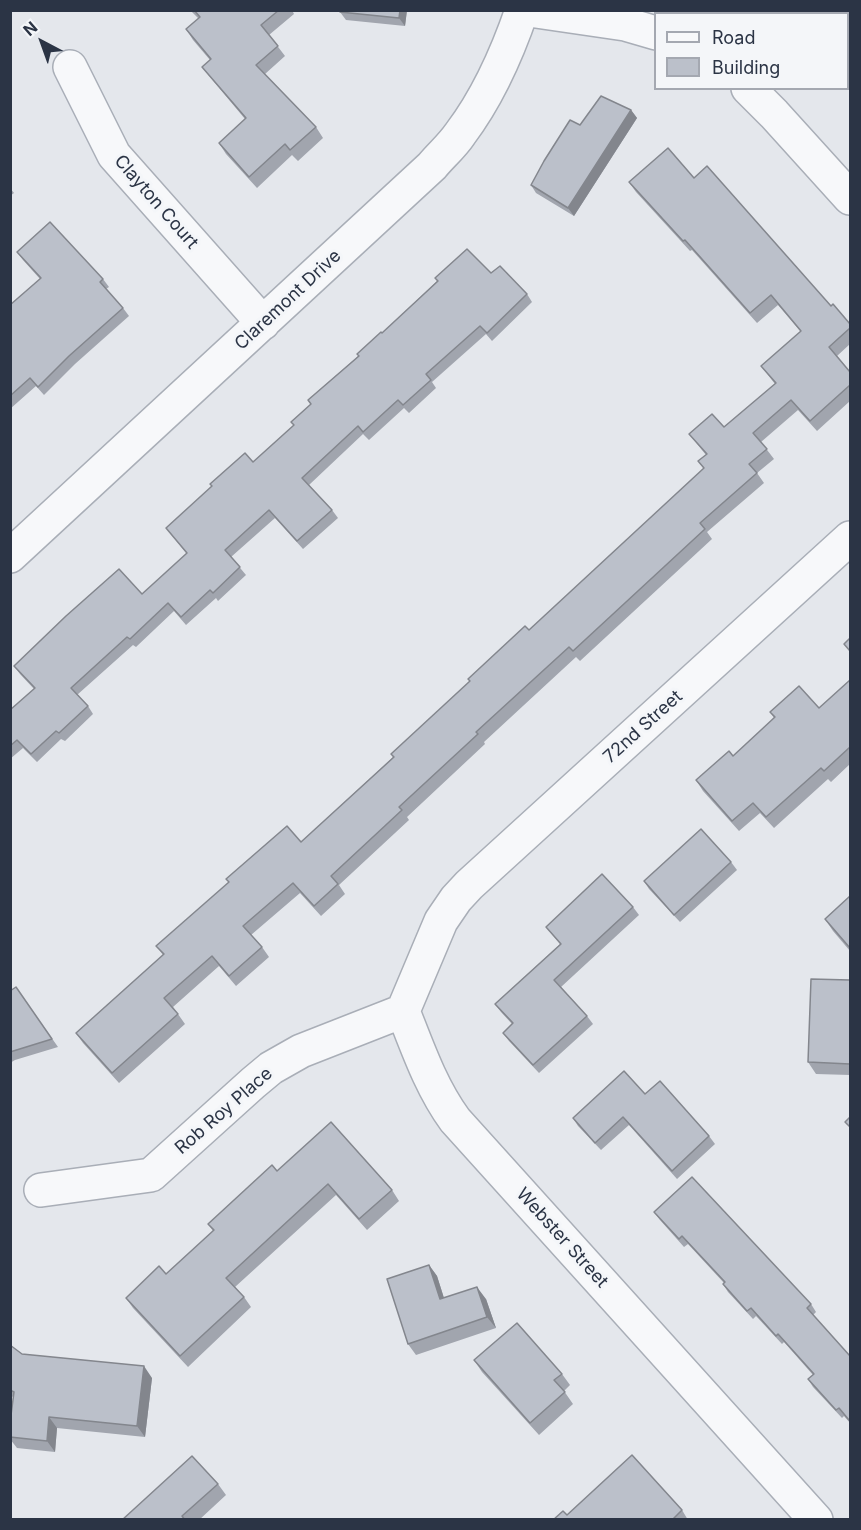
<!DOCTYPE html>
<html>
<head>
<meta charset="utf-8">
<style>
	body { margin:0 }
	#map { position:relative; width:861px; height:1530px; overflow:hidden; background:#e4e7ec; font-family:Inter,sans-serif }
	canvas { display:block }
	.frame { position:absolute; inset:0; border:12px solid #2b3445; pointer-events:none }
	.legend { position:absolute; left:654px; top:12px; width:195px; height:78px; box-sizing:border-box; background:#f4f6f9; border:2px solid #a4a8b1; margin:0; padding:8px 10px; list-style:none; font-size:18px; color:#2b3445 }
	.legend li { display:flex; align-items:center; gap:12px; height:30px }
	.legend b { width:30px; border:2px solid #a4a8b1 }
	.north { position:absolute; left:12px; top:12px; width:60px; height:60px; -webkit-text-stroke:4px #f4f6f9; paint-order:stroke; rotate:319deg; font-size:16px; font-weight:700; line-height:24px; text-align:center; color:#2b3445 }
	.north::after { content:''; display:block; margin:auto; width:21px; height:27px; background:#2b3445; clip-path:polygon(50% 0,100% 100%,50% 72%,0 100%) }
</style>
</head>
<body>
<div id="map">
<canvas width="861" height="1530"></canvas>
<div class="frame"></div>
<ul class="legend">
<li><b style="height:8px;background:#f7f8fa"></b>Road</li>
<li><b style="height:16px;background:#bbc0ca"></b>Building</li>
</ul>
<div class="north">N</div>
</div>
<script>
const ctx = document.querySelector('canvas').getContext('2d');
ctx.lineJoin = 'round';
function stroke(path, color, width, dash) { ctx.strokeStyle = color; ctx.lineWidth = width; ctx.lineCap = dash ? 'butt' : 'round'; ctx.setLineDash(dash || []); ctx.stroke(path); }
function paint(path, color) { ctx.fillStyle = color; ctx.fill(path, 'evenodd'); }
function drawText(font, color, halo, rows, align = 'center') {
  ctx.font = font + ' Inter,sans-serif'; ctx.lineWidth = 6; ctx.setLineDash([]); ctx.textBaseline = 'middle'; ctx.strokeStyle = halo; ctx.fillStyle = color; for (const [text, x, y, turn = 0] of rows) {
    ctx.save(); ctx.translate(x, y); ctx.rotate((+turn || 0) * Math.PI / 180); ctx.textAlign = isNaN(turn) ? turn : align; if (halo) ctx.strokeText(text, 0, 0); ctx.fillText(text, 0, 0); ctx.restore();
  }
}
const minor = new Path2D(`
	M529 10 625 24 656 33
	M70 67 114 155 263 323
	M748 88 774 114 850 198
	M10 556 432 166C441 155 452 146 460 134 488 97 507 54 522 10
	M41 1190 151 1175 253 1083 271 1068 301 1051 403 1011
	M816 1520 455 1120C431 1087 418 1049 403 1011L441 921 456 899 469 885 850 538`);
stroke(minor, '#a9aeb7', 36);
stroke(minor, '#f7f8fa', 33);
paint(new Path2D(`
	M190 10H292L294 14 269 35 285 56 265 74 316 127 323 138 298 161 292 155 257 188 226 154 219 143 245 119 210 77 202 67 210 60 193 40 186 29 199 19Z
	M340 10H407L405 26 346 20 340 12Z
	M817 10H850V47L848 44V14H820Z
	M631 110 637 118 574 216 536 193 531 185 580 125Z
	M694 178 850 324V344L837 356 850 372V401L817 431 798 410 761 442 774 459 757 473 764 483 707 532 712 539 580 661 576 657 484 742 485 744 407 817 409 820 339 885 345 894 321 916 300 893 251 935 262 947 269 957 236 986 219 966 173 1007 185 1024 119 1083 83 1043 76 1033 163 955 156 946 301 842 393 757 391 754 529 630 704 469 698 461 706 455 689 434 724 427 775 384 761 366 801 332 778 305 757 323 692 250 690 251 636 192 629 182Z
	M10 188 14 193 10 196Z
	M17 252 103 279 109 287 106 289 123 308 129 316 75 364 44 395 36 386 10 409V305L40 279 23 260Z
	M491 273 527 294 532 302 492 341 486 334 432 382 436 388 409 413 404 408 369 440 363 434 309 485 332 510 338 518 303 549 275 518 231 557 246 575 218 601 216 598 186 625 174 611 136 647 133 645 77 695 88 706 93 714 65 741 61 739 37 762 23 748 10 759V710L34 689 20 674 14 666 142 594 187 554 166 528 253 462 294 425 291 422 311 404 308 400 358 356 437 281 435 278Z
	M850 680V764L831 782 828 779 774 828 760 813 739 831 703 791 696 780 733 756 774 718 770 712 819 708Z
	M731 862 737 870 680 922 649 889 644 881Z
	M850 896V951L833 931 825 919Z
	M633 907 639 915 561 987 587 1016 593 1024 539 1073 509 1041 503 1033 512 1024 501 1012 495 1004 560 944 546 927Z
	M850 980V1075L816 1074 808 1062Z
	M16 987 58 1047 15 1060 10 1063V991Z
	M645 1094 709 1136 715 1144 677 1179 629 1125 601 1150 578 1126 573 1118Z
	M277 1171 392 1190 399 1201 367 1230 336 1195 235 1287 244 1297 251 1307 188 1367 133 1308 126 1298 166 1274 213 1231 208 1224Z
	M654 1212 811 1304 816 1312 813 1315 850 1356V1423L844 1416 842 1418 813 1387 808 1379 813 1375 784 1342 782 1344 756 1316 753 1319 728 1292 723 1284 724 1283 688 1244 684 1247 660 1220Z
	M429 1265 437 1276 444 1298 486 1299 496 1328 416 1355 408 1344Z
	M10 1345 22 1354 152 1378 145 1437 57 1428 55 1452 17 1448 10 1439 13 1397 10 1395Z
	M474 1360 562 1374 570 1385 564 1391 573 1404 539 1435 482 1372Z
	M218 1484 226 1495 199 1520H122Z
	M682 1510 688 1520H553L567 1515Z`), '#a1a5ae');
paint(new Path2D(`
	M400 10H407L405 26 399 18Z
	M631 110 637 118 574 216 568 208Z
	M429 1265 437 1276 448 1311 440 1299Z
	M477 1287 486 1299 496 1328 487 1317Z
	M144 1366 152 1378 145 1437 137 1426Z
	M49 1417 57 1428 55 1452 47 1441Z`), '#83868d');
const building = new Path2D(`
	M194 10H279L261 25 278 46 256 65 316 127 290 150 285 144 249 177 219 143 246 118 202 67 211 59 186 29 200 17Z
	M340 10H400L399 18 340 12Z
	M819 10H850V43L849 44 848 42V14H822Z
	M601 96 631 110 568 208 531 185 544 161 570 120 580 125Z
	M668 148 694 178 707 166 831 306 833 304 850 324V328L829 347 850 372V385L810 421 791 400 753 433 767 449 749 464 757 473 700 523 705 529 573 651 569 647 476 732 478 734 399 807 402 810 331 876 338 884 314 906 293 883 243 926 262 947 229 976 212 956 164 998 178 1014 112 1073 76 1033 164 954 156 946 229 882 226 879 287 826 301 842 394 757 391 754 470 681 468 679 525 626 529 630 704 468 698 461 707 454 689 434 712 414 724 427 776 383 761 366 801 331 771 295 750 313 685 240 683 241 629 182Z
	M50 222 103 279 100 282 123 308 69 356 38 387 30 378 10 396V305L41 278 17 252Z
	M467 249 491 273 500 266 527 294 487 333 480 326 426 374 431 380 403 405 398 400 363 432 358 426 302 478 332 510 297 541 269 510 225 550 240 567 213 593 210 590 181 617 168 603 130 639 127 637 71 688 88 706 59 733 56 731 31 754 17 740 10 746V710L35 688 14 666 66 616 119 569 142 594 187 553 166 528 212 486 210 484 245 453 253 462 294 425 291 422 311 404 308 400 359 356 357 354 381 332 382 333 438 281 435 278Z
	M850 638V651L844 644Z
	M850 680V747L824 771 821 768 766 817 753 803 732 821 696 780 729 751 733 756 775 717 770 712 799 686 819 708Z
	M701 829 731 862 674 915 644 881Z
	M602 874 633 907 554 980 587 1016 533 1065 503 1033 513 1023 495 1004 561 944 546 927Z
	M850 896V948L825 919Z
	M811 979 850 980V1064L808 1062Z
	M16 987 52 1039 10 1052V991Z
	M624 1071 645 1094 660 1081 709 1136 672 1171 623 1117 595 1143 573 1118Z
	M850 1117V1127L845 1122Z
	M331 1122 392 1190 359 1219 328 1184 226 1278 244 1297 180 1356 126 1298 159 1266 166 1274 214 1230 208 1224 272 1165 277 1171Z
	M692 1177 811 1304 807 1308 850 1356V1418L849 1420 839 1408 836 1410 808 1379 814 1374 778 1334 776 1336 751 1308 747 1311 723 1284 725 1282 682 1236 679 1239 654 1212Z
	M429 1265 440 1299 477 1287 487 1317 408 1344 387 1279Z
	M517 1323 562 1374 554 1380 565 1392 530 1423 474 1360Z
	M10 1345 22 1354 144 1366 137 1426 49 1417 47 1441 10 1437V1423L14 1392 10 1390Z
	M632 1455 682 1510 672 1520H553L563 1511 567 1515Z
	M192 1456 218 1484 182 1516 185 1520H122Z`);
paint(building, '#bbc0ca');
stroke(building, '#83868d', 1.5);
drawText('18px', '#2b3445', '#f4f6f9', [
	["Clayton Court",156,202,49],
	["Claremont Drive",288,300,-43],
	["72nd Street",643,727,-42],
	["Rob Roy Place",224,1111,-41],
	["Webster Street",562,1238,48]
]);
</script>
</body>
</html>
